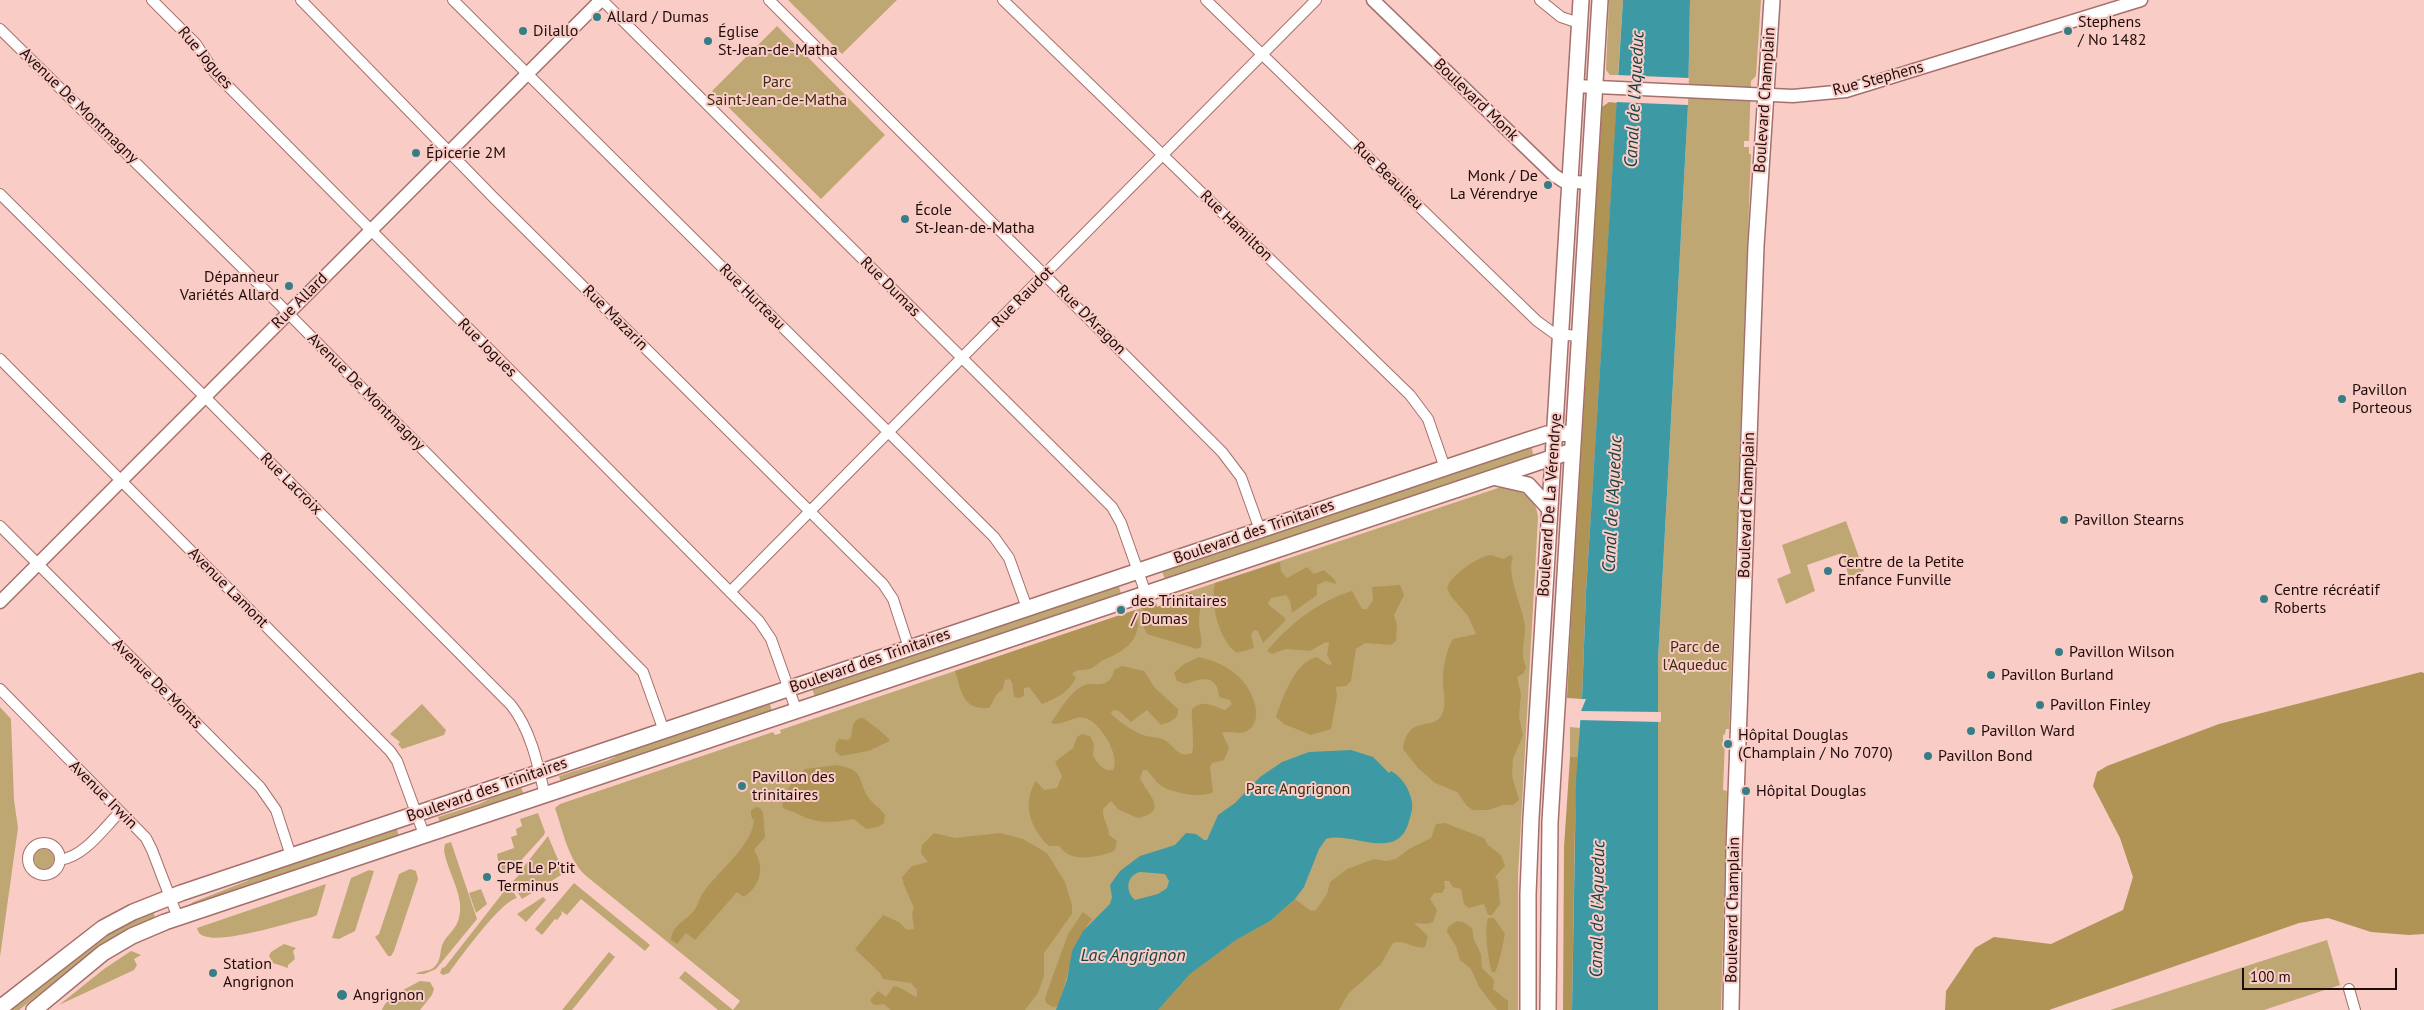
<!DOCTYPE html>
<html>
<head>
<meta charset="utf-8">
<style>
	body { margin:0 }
	#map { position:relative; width:2424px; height:1010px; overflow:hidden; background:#faccc6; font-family:"PT Sans",sans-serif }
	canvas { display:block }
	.scale { position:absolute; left:2242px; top:968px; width:155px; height:22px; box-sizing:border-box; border:2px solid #200c0b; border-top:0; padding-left:6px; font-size:15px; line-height:18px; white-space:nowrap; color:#200c0b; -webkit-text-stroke:4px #faccc6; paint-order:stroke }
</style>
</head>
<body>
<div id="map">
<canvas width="2424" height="1010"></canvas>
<div class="scale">100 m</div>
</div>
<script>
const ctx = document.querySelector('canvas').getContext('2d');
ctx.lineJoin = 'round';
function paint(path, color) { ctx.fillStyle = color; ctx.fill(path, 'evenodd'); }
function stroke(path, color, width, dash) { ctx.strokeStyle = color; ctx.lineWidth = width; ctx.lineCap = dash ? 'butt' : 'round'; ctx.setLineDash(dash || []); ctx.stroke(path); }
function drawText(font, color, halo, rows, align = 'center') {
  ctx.font = font + ' "PT Sans",sans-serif'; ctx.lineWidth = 4; ctx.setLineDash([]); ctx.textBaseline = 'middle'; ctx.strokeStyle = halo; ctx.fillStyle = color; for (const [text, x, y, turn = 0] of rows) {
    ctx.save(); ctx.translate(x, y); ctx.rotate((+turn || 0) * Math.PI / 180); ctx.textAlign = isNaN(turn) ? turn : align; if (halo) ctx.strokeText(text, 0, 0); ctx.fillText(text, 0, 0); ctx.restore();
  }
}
paint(new Path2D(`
	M788 0H897L842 54Z
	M1609 0H1623L1618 75H1610L1606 70Z
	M1690 0H1761L1756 76 1751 81 1749 141H1744V147H1749V154H1751L1729 729H1726L1725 734 1723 735V741H1725L1723 790 1727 791 1721 1010H1658V660L1688 105Z
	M777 26 885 135 821 199 712 91Z
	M1531 445 1534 458 1166 582 1161 569Z
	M1508 487C1525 492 1537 500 1538 518L1518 876V1010H718L679 978 685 971 733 1010 740 1001 585 875C568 859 563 831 555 808L560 804 773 732 775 735 781 733 780 730 789 727 1156 603 1157 607 1162 605 1161 601 1498 488Z
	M1846 521 1864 571 1849 577 1842 553 1807 565 1815 591 1786 604 1777 579 1791 573 1782 545Z
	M1118 583 1122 597 816 700 811 686Z
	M769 701 773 714 562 785 559 776 609 760 631 748Z
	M422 704 446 730 444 735 402 749 398 744 400 742 390 734Z
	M0 707 11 719 14 800 18 828 0 957Z
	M1570 727 1580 728 1578 757H1570Z
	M520 784 525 798 441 825 438 817 479 804Z
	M538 813 545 832 544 835 515 867 500 872 497 854 514 848 511 837 517 835 516 829 522 826 520 819Z
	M396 827 400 839 194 907 191 903 247 881 264 871Z
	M548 836 562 869 561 875 522 899 511 883 521 873 522 869Z
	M451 842 477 919 436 969 424 974H416C420 970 428 972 433 968 442 961 439 952 443 943 447 935 455 930 458 921 467 898 447 873 444 850L445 844Z
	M34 859a10 10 0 1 1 20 0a10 10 0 1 1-20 0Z
	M410 869 416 871 418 879 394 951 391 956H388L375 937 379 934 399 874Z
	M369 870 374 871 355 931 339 939 332 938 351 878Z
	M574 883 650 945 645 951 581 899 567 915 561 911 562 914 557 920 555 919 542 935 535 929Z
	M326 884 317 915 313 917C290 922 224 944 204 936 200 935 198 932 197 928Z
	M509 885 517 898C500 902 460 958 449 973L443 975 440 973 442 968 445 967Z
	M481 889 487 904 476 913 469 893Z
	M543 897 546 900 526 922 517 914Z
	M153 911 156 920 87 956 19 1010H8L88 947 118 927Z
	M2327 940 2340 985 2264 1010H2110Z
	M284 944 296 948 293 951 295 959 288 965V968L273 963 269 956 271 952Z
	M131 951 141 955 134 959 137 965 134 970 59 1005 104 969Z
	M609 952 615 957 572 1010H562Z
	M420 981 430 982 434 989 432 995 420 1010H382C387 996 408 988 420 981Z`), '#bfa773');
paint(new Path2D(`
	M1609 102 1617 103 1586 592 1582 699 1567 698 1571 621 1602 107Z
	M1490 555 1504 559 1510 555 1513 557C1506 574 1521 602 1524 621 1528 638 1518 649 1526 667L1524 673 1517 677 1521 695 1519 717 1523 735 1513 759 1512 776 1519 800 1513 805H1503L1489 810H1473L1467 806 1457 792 1435 783 1418 768 1403 749C1408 714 1432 731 1441 716 1448 704 1442 690 1443 677 1443 666 1447 649 1453 639L1476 634 1468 616 1450 595 1447 587C1453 574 1476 558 1490 555Z
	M1280 562 1281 571 1287 578 1307 567 1314 574 1324 570 1335 580 1336 584 1326 581 1317 585V595L1292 613 1290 601 1286 595 1271 598 1268 603C1272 610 1282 613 1286 620L1263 643 1258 631 1254 630 1251 634 1254 648 1237 653C1219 640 1210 605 1215 583Z
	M1400 585 1404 595 1394 615 1397 625 1396 641 1391 645 1365 643 1356 649 1351 681 1346 686 1336 687 1337 696 1331 729 1311 735 1284 724 1276 717C1282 699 1295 661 1317 657L1328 665 1332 664 1327 655 1329 643 1326 642 1310 651 1286 649 1272 654 1267 651C1289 624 1319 601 1352 591L1362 609H1367L1373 600 1372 587Z
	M1188 592C1205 597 1199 610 1199 623 1199 632 1203 637 1201 647L1197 649 1147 634 1144 628 1143 607 1156 603 1157 607 1162 605 1172 607 1177 596Z
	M1135 610C1146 638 1124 652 1103 660 1098 663 1095 667 1090 669 1082 671 1078 668 1072 674L1076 678C1068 693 1057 698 1042 704L1029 687 1024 688V696L1019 698 1014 697 1012 682 1009 679 1005 680 1003 689 997 694 989 708C962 710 962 692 955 671Z
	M1199 657C1228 664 1250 679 1256 709 1257 719 1255 727 1245 732 1238 735 1230 730 1222 733L1229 748 1224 760 1212 763 1210 767 1213 792C1202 799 1171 793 1160 785 1155 781 1152 775 1147 770H1143L1140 778C1146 793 1171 811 1138 818L1119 810 1111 801 1103 809C1102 819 1109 826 1109 835L1117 841 1115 850C1106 856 1078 861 1068 854 1064 852 1061 848 1059 846H1049C1031 830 1021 803 1036 781L1044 790 1057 788 1062 776 1055 762 1073 748 1077 737 1082 734 1090 736 1094 744 1093 756C1098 763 1103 772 1113 770 1121 756 1100 722 1085 718 1072 715 1064 727 1051 723 1059 711 1067 697 1079 688 1093 678 1109 693 1114 670L1122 666 1144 671 1155 688 1178 709C1179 720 1169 722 1161 725L1147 710 1131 722 1119 711 1114 710 1111 712 1112 715C1123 724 1133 732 1146 736 1152 737 1157 737 1162 739 1175 744 1176 759 1192 753 1195 747 1191 719 1192 709 1204 699 1211 706 1225 710L1232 704 1230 700 1219 697C1218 674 1200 678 1186 684L1177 681 1174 673 1184 664Z
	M2421 672 2424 673V934L2409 935 2371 932 2328 918 2299 923 2049 1010H1945L1946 991 1975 948 1994 937 2051 944 2123 910 2133 877 2120 838 2093 786 2097 772 2107 766 2219 724Z
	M860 718H863C869 722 887 735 890 741L868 751 841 756 835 751 836 743 839 739 848 740 851 737C853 729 851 722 860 718Z
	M1570 757H1578L1575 826 1572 1010H1563L1564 847Z
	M837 765C865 770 857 779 868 797 872 803 880 808 885 815L884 823 878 827 866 829 854 819C835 823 816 824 798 814 793 811 788 811 783 808 780 793 796 779 805 769Z
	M756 807 760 808 763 812 765 837 754 850C765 867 761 885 744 897L737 892 695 940 686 933 677 944 671 940C672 926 683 922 692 913 697 908 698 902 701 896 715 873 751 848 754 821L751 816V810Z
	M1445 823 1484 838 1488 845 1501 855 1505 866 1495 877 1498 880 1500 904 1492 915H1488L1484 904 1469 908 1464 904 1461 889 1453 887 1449 881H1444L1445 888 1442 893H1434L1430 899 1437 910 1433 922 1427 924 1414 923 1428 936 1425 947C1414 950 1405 939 1393 943L1381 964 1348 994 1339 1010H1158L1190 974 1236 940 1270 921 1295 899 1311 911 1316 910 1327 894 1330 882 1347 869 1374 859 1386 861 1396 859 1409 849 1431 838 1436 824Z
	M934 833 955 838 1000 833 1023 839 1047 853 1065 882 1072 905V914L1044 953V976L1038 993 1025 1010H891L884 1004 874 1005 870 1000 878 991 886 997 894 986C904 988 912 996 917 997V990L911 983 883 979 880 973 855 949 883 915 899 922 907 930 914 929 912 914 914 908 904 885 902 877 912 866 928 862 921 853 922 845Z
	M1083 912 1092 919C1069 947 1070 975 1058 1006L1053 1007 1046 1003 1045 998 1068 934Z
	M1488 918H1494L1505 934C1503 943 1499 967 1495 972H1492C1488 961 1484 928 1488 918Z
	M1457 921 1463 922 1472 928 1474 940 1481 954 1482 968 1494 980 1493 989 1508 1001V1010H1497L1479 987 1471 969 1460 960 1456 946 1447 932 1448 927Z`), '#b09456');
paint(new Path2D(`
	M1623 0H1690L1688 105 1658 660V1010H1572L1576 781 1581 711 1586 699H1582L1586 592Z
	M1351 750 1373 757 1389 773 1391 771C1400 776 1407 785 1410 795 1414 806 1412 811 1409 821 1398 864 1350 830 1326 839L1319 849 1304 887 1295 899 1270 921 1236 940 1190 974 1158 1010H1056L1067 980 1072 951 1083 931 1110 904 1112 897 1110 885 1120 871 1140 856 1175 845 1186 833 1196 834 1204 840H1207L1218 815 1235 803 1260 777 1282 762 1309 752ZM1140 872 1165 874 1169 881 1167 888 1158 894 1135 900C1125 891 1126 876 1140 872Z`), '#3d9aa4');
paint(new Path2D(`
	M1617 75 1689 78 1688 105 1615 102Z
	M1579 711 1661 712V722L1578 720Z`), '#faccc6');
const minor = new Path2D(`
	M152 0 196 44 215 73 759 621 771 639 797 712
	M301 0 493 197 883 584 893 599 909 648
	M453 0 994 537 1009 558 1027 608
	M602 0 1112 507 1121 523 1146 594
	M769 0 1222 452 1241 477 1260 530
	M1003 0 1410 395 1428 419 1445 468
	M1206 0 1537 321 1555 334 1579 336
	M1540 0 1561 17 1579 23
	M0 29 278 303 643 672 664 731
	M0 194 205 397 511 705C531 730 538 765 545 796
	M0 359 390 751 397 761 425 837
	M0 526 260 787 276 810 291 856
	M730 592 1316 0
	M0 689 146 838 152 850 178 918
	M28 859a16 16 0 1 1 32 0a16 16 0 1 1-32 0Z
	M60 860C85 856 103 829 120 812
	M2349 989 2355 1010`);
const tertiary = new Path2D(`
	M1373 0 1554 175 1563 181 1588 183
	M1575 86 1793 96 1846 91 2141 0
	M0 602 601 0`);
const secondary = new Path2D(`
	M1497 478 1528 485 1550 509
	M0 1008 103 928 133 912 181 893 1525 441 1547 434 1573 433
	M34 1010 103 953 132 936 165 922 1572 451
	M1528 1010V894L1531 818 1581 0
	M1548 1010 1550 822 1600 0
	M1731 1010 1734 851 1756 246 1772 0`);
stroke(minor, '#a5706b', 12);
stroke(tertiary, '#a5706b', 15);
stroke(secondary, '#a5706b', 18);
stroke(minor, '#fff', 10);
stroke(tertiary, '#fff', 12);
stroke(secondary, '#fff', 15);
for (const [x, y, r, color] of [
	[597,17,5,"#367e86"],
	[523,31,5,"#367e86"],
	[2068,31,5,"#367e86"],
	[708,41,5,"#367e86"],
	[416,153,5,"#367e86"],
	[1548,185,5,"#367e86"],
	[905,219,5,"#367e86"],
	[289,286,5,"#367e86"],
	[2342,399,5,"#367e86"],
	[2064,520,5,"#367e86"],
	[1828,571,5,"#367e86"],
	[2264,599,5,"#367e86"],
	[1121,610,5,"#367e86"],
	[2059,652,5,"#367e86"],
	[1991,675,5,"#367e86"],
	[2040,705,5,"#367e86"],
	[1971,731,5,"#367e86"],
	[1728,744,5,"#367e86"],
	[1928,756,5,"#367e86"],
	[742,786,5,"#367e86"],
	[1746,791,5,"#367e86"],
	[487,877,5,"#367e86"],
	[213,973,5,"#367e86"],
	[342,995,6,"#367e86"]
]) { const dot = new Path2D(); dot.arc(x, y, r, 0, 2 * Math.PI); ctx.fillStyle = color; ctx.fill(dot); stroke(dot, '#faccc6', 2); }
drawText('16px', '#200c0b', '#faccc6', [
	["Allard / Dumas",607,17],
	["Stephens",2078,22],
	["/ No 1482",2078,40],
	["Dilallo",533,31],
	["Église",718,32],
	["St-Jean-de-Matha",718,50],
	["Épicerie 2M",426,153],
	["Monk / De",1538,176,"right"],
	["La Vérendrye",1538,194,"right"],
	["École",915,210],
	["St-Jean-de-Matha",915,228],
	["Dépanneur",279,277,"right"],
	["Variétés Allard",279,295,"right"],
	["Pavillon",2352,390],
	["Porteous",2352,408],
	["Pavillon Stearns",2074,520],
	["Centre de la Petite",1838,562],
	["Enfance Funville",1838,580],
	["Centre récréatif",2274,590],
	["Roberts",2274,608],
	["des Trinitaires",1131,601],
	["/ Dumas",1131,619],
	["Pavillon Wilson",2069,652],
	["Pavillon Burland",2001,675],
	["Pavillon Finley",2050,705],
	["Pavillon Ward",1981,731],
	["Hôpital Douglas",1738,735],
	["(Champlain / No 7070)",1738,753],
	["Pavillon Bond",1938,756],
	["Pavillon des",752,777],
	["trinitaires",752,795],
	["Hôpital Douglas",1756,791],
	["CPE Le P'tit",497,868],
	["Terminus",497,886],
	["Station",223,964],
	["Angrignon",223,982],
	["Angrignon",353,995]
], 'left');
drawText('16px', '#200c0b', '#faccc6', [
	["Rue Jogues",205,58,50],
	["Rue Stephens",1878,79,-15],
	["Boulevard Monk",1476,100,44],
	["Boulevard Champlain",1765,100,-86],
	["Avenue De Montmagny",79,106,44],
	["Rue Beaulieu",1388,176,44],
	["Rue Hamilton",1236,226,44],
	["Rue Dumas",890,287,45],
	["Rue Hurteau",752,297,45],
	["Rue Raudot",1023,297,-45],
	["Rue Allard",300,301,-45],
	["Rue Mazarin",615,318,45],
	["Rue D'Aragon",1091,320,45],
	["Rue Jogues",487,348,45],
	["Avenue De Montmagny",366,392,45],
	["Rue Lacroix",291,484,45],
	["Boulevard De La Vérendrye",1550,505,-86],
	["Boulevard Champlain",1747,505,-88],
	["Boulevard des Trinitaires",1254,532,-19],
	["Avenue Lamont",228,588,45],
	["Boulevard des Trinitaires",870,661,-19],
	["Avenue De Monts",157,684,45],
	["Boulevard des Trinitaires",487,790,-19],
	["Avenue Irwin",103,795,45],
	["Boulevard Champlain",1733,910,-89]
]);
drawText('16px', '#3b2e11', '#faccc6', [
	["Parc",777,82],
	["Saint-Jean-de-Matha",777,100],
	["Parc de",1695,647],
	["l'Aqueduc",1695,665],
	["Parc Angrignon",1298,789]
]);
drawText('italic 18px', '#164146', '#faccc6', [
	["Canal de l'Aqueduc",1635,99,-87],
	["Canal de l'Aqueduc",1613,504,-87],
	["Canal de l'Aqueduc",1598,909,-89],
	["Lac Angrignon",1133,956]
]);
</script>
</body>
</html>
